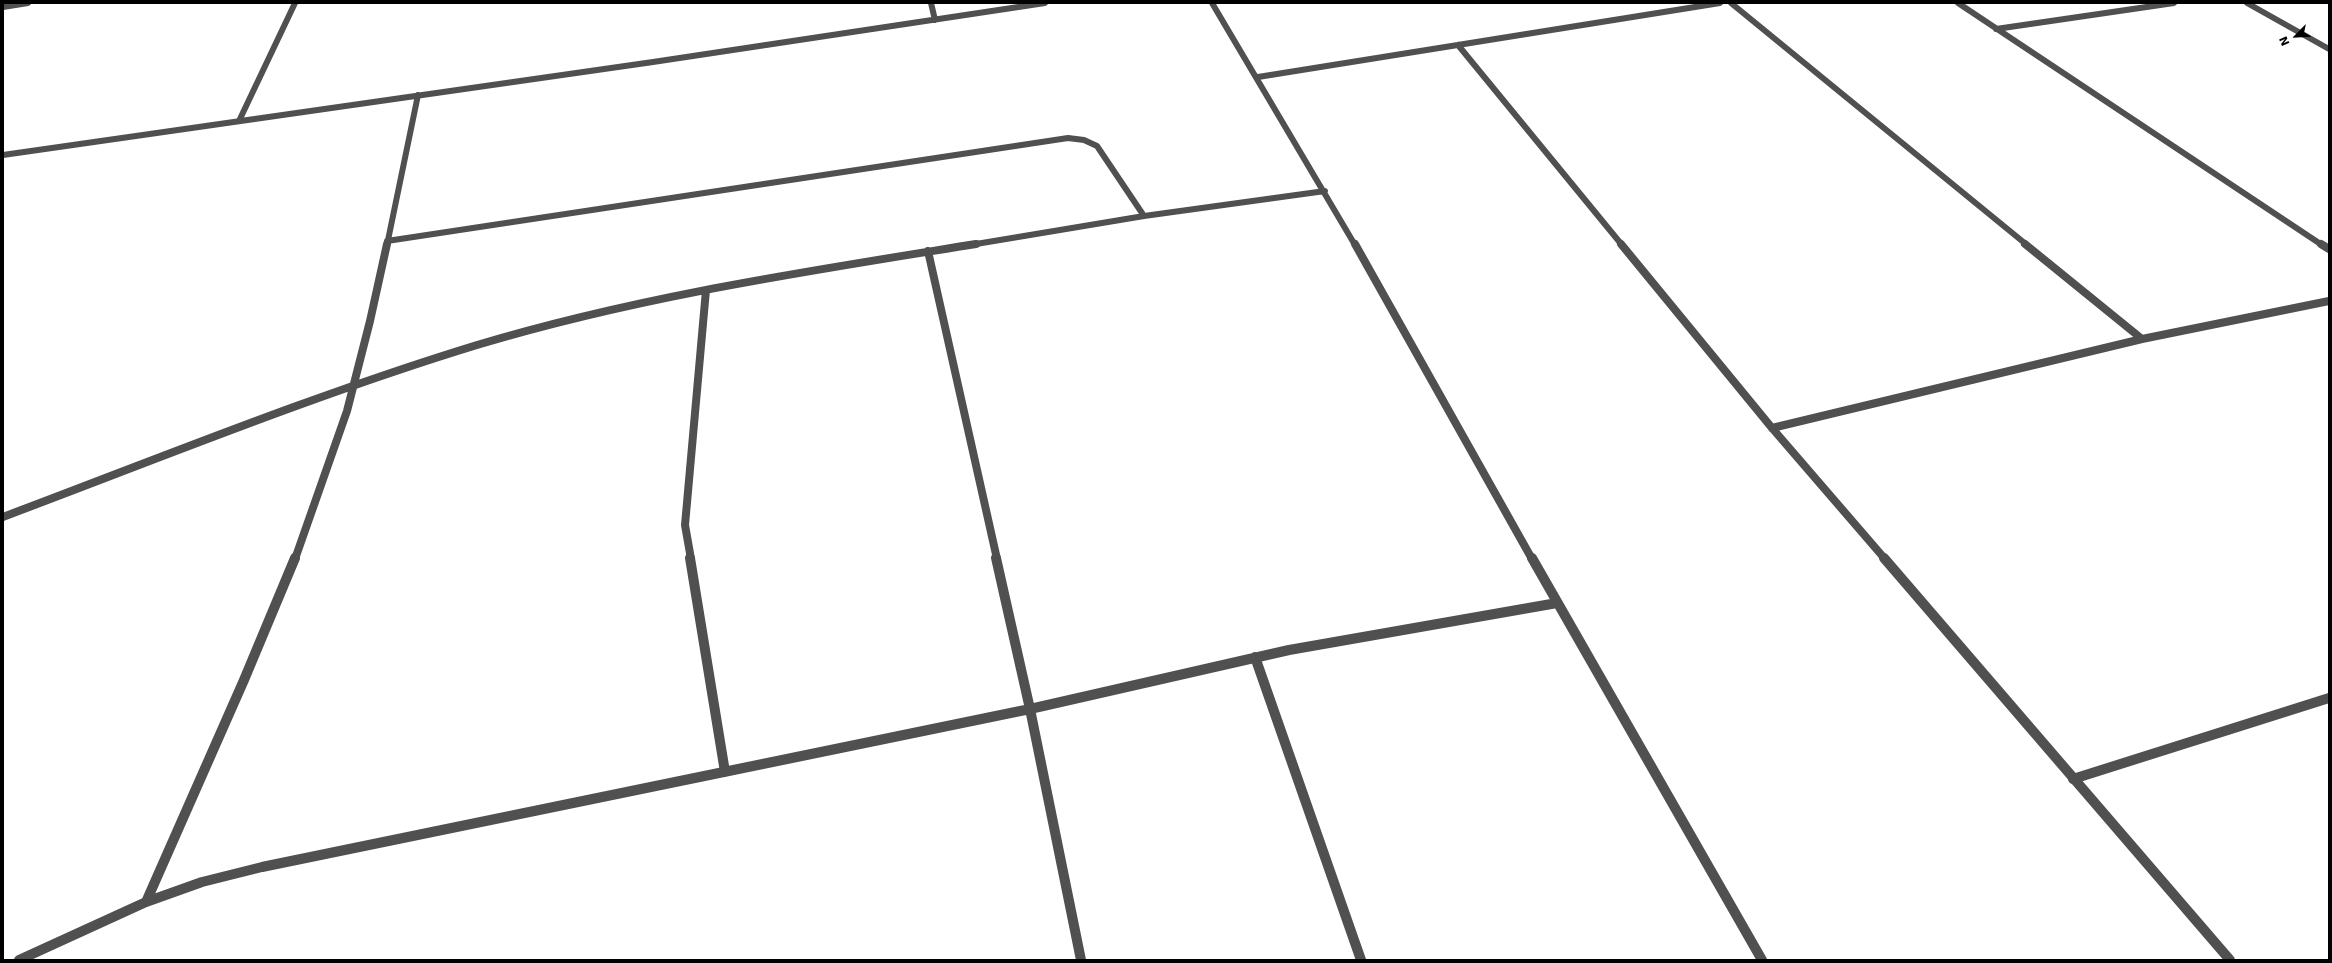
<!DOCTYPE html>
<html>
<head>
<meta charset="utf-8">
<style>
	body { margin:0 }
	#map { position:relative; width:2332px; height:963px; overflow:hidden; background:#fff; font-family:"DejaVu Sans",sans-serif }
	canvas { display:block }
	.frame { position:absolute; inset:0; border:4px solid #000; pointer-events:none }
	.north { position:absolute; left:2276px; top:16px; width:40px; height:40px; -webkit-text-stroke:3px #fff; paint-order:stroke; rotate:246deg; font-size:11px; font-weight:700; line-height:16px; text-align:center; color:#000 }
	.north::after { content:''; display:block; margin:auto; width:14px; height:18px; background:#000; clip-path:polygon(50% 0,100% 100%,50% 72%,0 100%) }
</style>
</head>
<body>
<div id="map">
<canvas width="2332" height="963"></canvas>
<div class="frame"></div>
<div class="north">N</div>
</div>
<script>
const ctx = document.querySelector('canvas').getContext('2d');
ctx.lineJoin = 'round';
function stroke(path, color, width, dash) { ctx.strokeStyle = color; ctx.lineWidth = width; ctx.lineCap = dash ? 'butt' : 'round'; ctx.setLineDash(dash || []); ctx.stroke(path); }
stroke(new Path2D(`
	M931 3 935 20
	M1212 3 1355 245
	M1731 3 2027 245
	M1958 3 2322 245
	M2247 3 2329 49
	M3 7 28 3
	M1996 29 2174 3
	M1458 45 1622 245
	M1258 77 1720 3
	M239 121 295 3
	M3 155 653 62 1045 3
	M387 241 1068 138 1084 140 1097 146 1144 216
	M387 245 418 95
	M970 245 1144 216 1325 191`), '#505050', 6);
stroke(new Path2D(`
	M1355 244 1532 559
	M1621 244 1772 428 1885 559
	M2025 244 2142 339
	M2321 244 2329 249
	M928 251 997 559
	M1772 428 2142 339 2329 301
	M3 517C160 458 317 394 477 345 640 296 809 271 976 244
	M295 559 347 411 370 321 387 244
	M691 559 685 525 706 290`), '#505050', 8);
stroke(new Path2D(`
	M690 558 725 772
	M996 558 1030 709 1081 960
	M1532 558 1762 960
	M1884 558 2230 960
	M1255 657 1361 960
	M2073 779 2329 698
	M146 902 244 680 295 558
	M19 960 146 902 202 882 262 867 1030 709 1289 650 1557 603`), '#505050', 10);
</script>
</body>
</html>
